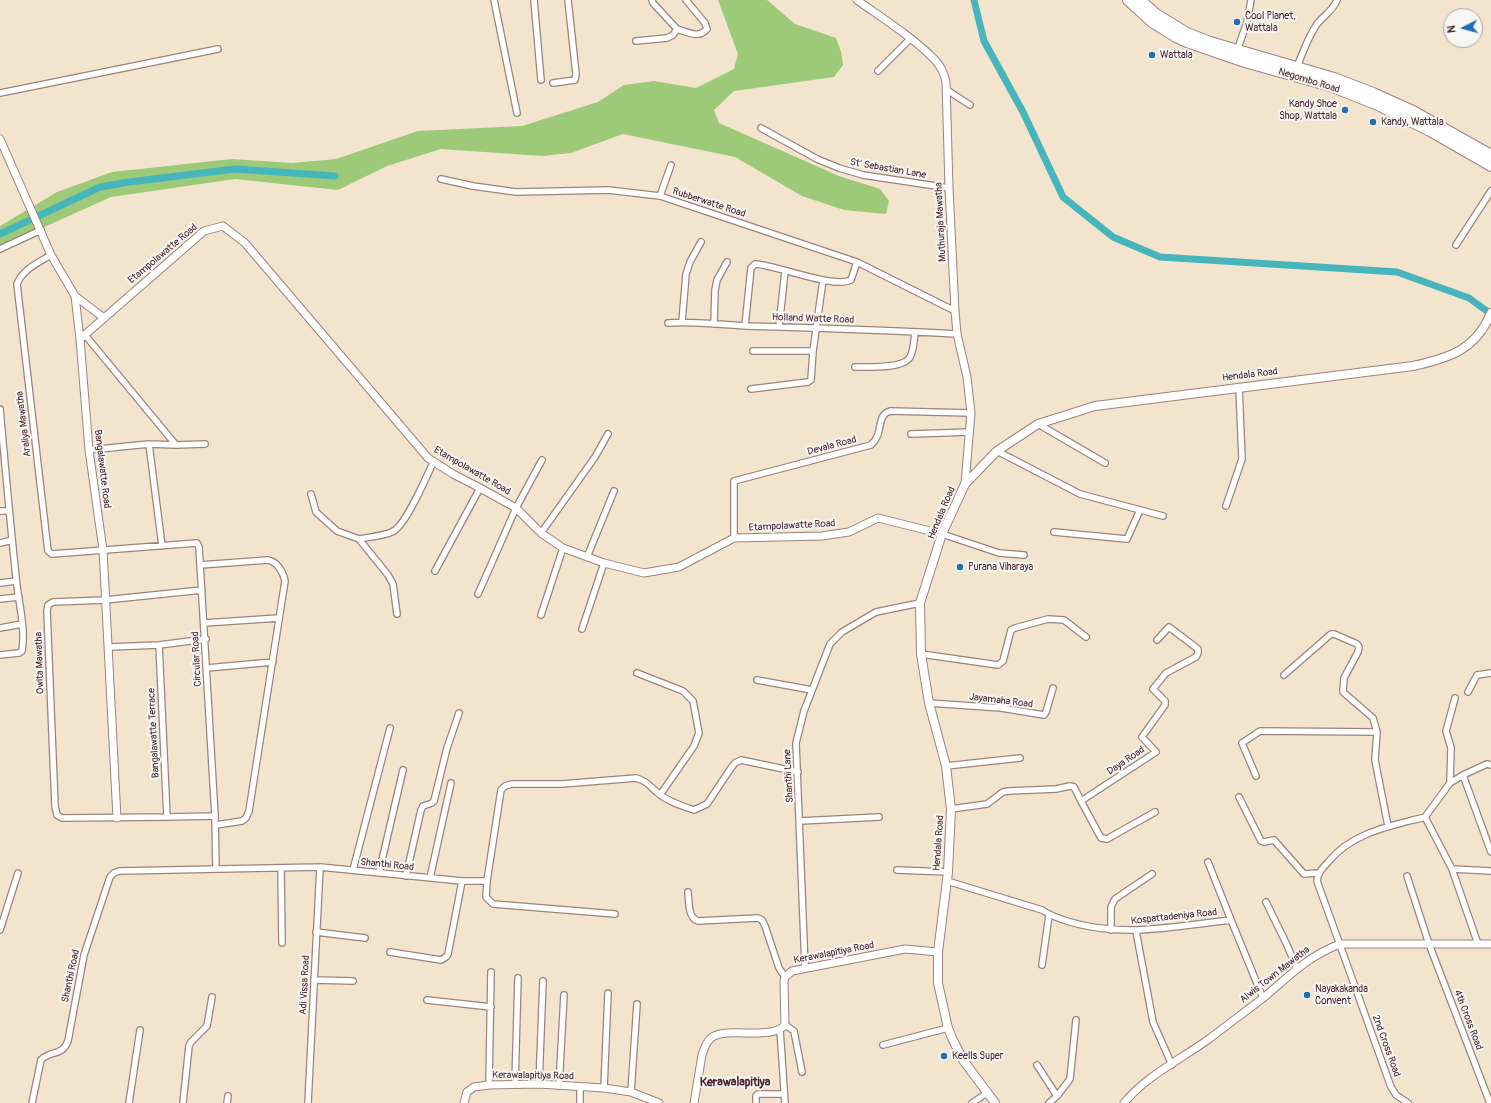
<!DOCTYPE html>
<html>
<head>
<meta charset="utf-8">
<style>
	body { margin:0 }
	#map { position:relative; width:1491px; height:1103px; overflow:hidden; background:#f3e4cd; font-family:Pangolin,sans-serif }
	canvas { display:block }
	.north { position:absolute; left:1443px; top:8px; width:40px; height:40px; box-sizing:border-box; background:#f6f6f2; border:1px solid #b1a0a2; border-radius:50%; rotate:264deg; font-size:11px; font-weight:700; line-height:16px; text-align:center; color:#4a1f2b }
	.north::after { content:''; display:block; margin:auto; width:14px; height:18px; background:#1f6fb2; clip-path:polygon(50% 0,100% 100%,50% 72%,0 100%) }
</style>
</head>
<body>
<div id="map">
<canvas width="1491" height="1103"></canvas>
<div class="north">N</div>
</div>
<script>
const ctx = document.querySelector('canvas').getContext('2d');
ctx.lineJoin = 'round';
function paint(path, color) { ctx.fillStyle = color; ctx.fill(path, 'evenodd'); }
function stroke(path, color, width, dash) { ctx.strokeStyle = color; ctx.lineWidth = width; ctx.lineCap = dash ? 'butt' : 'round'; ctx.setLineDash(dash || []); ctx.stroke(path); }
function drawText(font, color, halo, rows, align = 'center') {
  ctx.font = font + ' Pangolin,sans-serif'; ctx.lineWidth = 4; ctx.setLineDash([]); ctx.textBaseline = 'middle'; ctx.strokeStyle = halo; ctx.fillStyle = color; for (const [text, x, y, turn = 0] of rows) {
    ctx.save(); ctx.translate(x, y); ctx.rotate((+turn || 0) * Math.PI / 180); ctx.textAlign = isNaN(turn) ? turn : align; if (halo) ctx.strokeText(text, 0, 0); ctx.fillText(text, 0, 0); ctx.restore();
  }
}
paint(new Path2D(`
	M718 0H767L795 24 836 38 841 52 843 65 834 77 734 91 714 110 719 123 839 176 880 189 889 201 886 214 844 210 802 196 735 157 623 134 571 153 542 156 441 149 387 166 338 190 235 179 111 197 0 247V226L57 192 112 172 232 159 292 163 336 159 418 131 522 126 598 102 624 85 654 81 696 88 734 69 738 54Z`), '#9cca78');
stroke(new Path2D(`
	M974 0 984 41 1023 112 1063 197 1113 237 1160 257 1397 272 1469 298 1491 314
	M0 234 100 187 129 182 235 169 335 176H333`), '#46b5bc', 7);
const street = new Path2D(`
	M494 0 517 113
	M534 0 541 80
	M677 29C687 32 699 39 707 29L705 23 686 0
	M636 41 667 38 673 35 677 29 653 3 652 0
	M1237 51 1247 22 1251 0
	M1297 67C1303 52 1308 37 1317 24 1324 15 1333 11 1337 0
	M878 71 910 39
	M553 83 575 80 576 74 568 0
	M947 90 970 105
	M0 93 218 49
	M761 128 817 159 839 168 863 175 949 188
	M441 179 473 186 516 192 608 190 660 196 857 262 955 311
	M660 196 671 165
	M1456 245 1491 191
	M0 249 41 230
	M51 255C38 263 23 269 17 284L48 551 52 554 197 543 199 547 215 816 216 869
	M682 322 686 274 690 262 701 242
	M668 323C694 321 721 325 747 326 817 328 887 330 957 334
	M714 324 715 290 717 280 727 262
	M745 326 751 268 755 264C777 265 833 289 851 280L857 262
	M779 327 785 271
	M85 335 176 445 149 444 89 450
	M753 351H813
	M855 367C868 367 904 369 910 357 914 350 914 340 915 332
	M751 389 808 382 811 380 813 351 823 280
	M0 409C5 465 10 521 16 577 18 601 26 627 22 651L19 653 0 655
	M1038 424 1105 463
	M911 434 970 432
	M149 444 162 546
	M176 445 205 444
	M997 451 1080 494 1163 516
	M311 494 316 512 337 531 359 539 388 575 393 584 397 614
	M1226 506 1242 459 1239 387
	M0 511H9
	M1054 532 1127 539 1140 510
	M541 533 595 457 608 434
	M942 534 999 553 1024 555
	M734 538V481L871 445C885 432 875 416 890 411L971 413
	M359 539C369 537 383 536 392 532 406 526 426 477 433 463
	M0 543 12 540
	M587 557 614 491
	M200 565 268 560C277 562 283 571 285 581L249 811 246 818 242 821 216 825
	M435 571 480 488
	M0 583 16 581
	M202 590 105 600 53 602 48 605 47 611 55 806 57 815 62 818 167 817 159 645 206 639
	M478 594 516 508 542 460
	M0 599 19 597
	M541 615 563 548
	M204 623 279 618
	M0 628 22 624
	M582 629 604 563
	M109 647 159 645
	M921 654 998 665 1003 661 1011 630 1015 628 1048 619 1064 620 1086 637
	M207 668 273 662
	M637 673 683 691 693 701 699 733 694 746 660 795
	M1284 675 1331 634H1334L1357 644 1359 647 1358 652 1344 678 1343 692 1373 718 1377 732 1375 760 1388 826
	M757 680 812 690
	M1468 692 1477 675 1491 673
	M929 703 1001 708 1044 715 1046 712 1053 688
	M946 766 1020 758
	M1463 775 1491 852
	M1256 776 1242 743 1260 731 1377 732
	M1450 783 1451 748 1446 731 1455 698
	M1239 797 1261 841 1264 842 1274 840 1304 874 1318 873
	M1081 801 1101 838 1107 839 1155 812
	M951 809 987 804 1003 792 1009 791 1056 789 1070 786 1074 787 1081 801 1156 752 1142 737 1165 705V701L1153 689 1166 673 1196 657 1198 653V649L1169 627 1157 640
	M167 817 215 816
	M1425 817 1452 869 1478 944
	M800 821 879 817
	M1208 862 1231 920
	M281 868 282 943
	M1452 869 1491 871
	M353 870 390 728
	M897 870 948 872
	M379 873 403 770
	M406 876 421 810 423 806 432 803 434 801 447 748 459 713
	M1407 876 1429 944 1490 1103
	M430 878 451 783
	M487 881 486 897 493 904 615 914
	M947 881 1042 910C1051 916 1060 919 1070 922 1125 938 1176 926 1231 920L1263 998
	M688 892C689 902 688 918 698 921L758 918 762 920 765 926 779 968 785 977
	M1266 902 1287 945 1297 969
	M0 930 18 873
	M1111 930V907L1115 899 1152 874
	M1136 931 1153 1022 1172 1065
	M316 932 365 938
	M390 952 441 960 446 957 448 954 462 881
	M1042 965 1049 915
	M805 967 796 743 804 711 830 644 842 632 876 612 920 603
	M314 980 353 981
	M427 1000 491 1007
	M785 1025 794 1031 802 1072
	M780 1029 785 1103
	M883 1045 948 1028
	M1037 1065 1057 1096
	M515 1084 518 978
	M539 1084 543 981
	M489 1085 491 972
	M559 1086 564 995
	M580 1087V1103
	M604 1088 608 993
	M631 1092 637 1004
	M32 1103 41 1060C50 1050 62 1057 68 1041L84 955 110 877 114 873 119 871 320 867 462 881H487L501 790 505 786 512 784H562L636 778C649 782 649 786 659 794 669 802 682 806 694 810L707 804 731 768 735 763 741 760 798 772
	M129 1103 140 1030
	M183 1103 189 1046 191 1042 207 1026 212 997
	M227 1103 228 1096
	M308 1103 320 867
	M756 1103V1096L758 1094H784
	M972 1103 987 1093
	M1049 1103 1057 1096 1070 1079 1076 1020
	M1408 1103 1396 1095 1391 1087 1317 881C1318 872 1323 868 1329 861 1353 832 1391 826 1425 817L1450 783 1463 775 1487 764 1491 765`);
const secondary = new Path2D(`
	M857 0C882 18 914 38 935 60 941 66 944 73 946 82L949 188 955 311 957 334 967 377 971 413 965 484
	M0 139 51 255 75 296 80 339 89 450 103 550 117 818
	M75 296 104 318
	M80 339 204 231 223 226 245 243 428 458 453 474 480 488 516 508 541 533 563 548 604 563 644 573 679 567 734 538 822 536 849 532 878 518 942 534
	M464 1103 467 1092 474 1087 489 1085 539 1084 604 1088 631 1092 659 1103
	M694 1103 702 1055C704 1049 706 1042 711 1038 725 1026 772 1041 785 1025L784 981 785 977 792 971 905 949 938 952
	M1124 1103C1146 1076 1181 1059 1209 1039 1227 1025 1245 1012 1263 998 1288 977 1308 956 1340 944H1491`);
const primary = new Path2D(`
	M995 1103 963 1060 952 1038 948 1028 938 983V952L948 872 951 809 946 766 929 703 921 654 920 603 942 534 965 484 997 451 1038 424 1095 406 1413 366C1449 358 1476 350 1491 313`);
const highway = new Path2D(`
	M1128 0 1152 22 1176 37 1187 42 1245 62 1330 86 1378 105 1432 132 1491 166
	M1140 0 1156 14 1187 33 1210 42 1334 78 1373 93 1413 111 1491 155`);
stroke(street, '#9e827c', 8);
stroke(secondary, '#9e827c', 9);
stroke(primary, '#9e827c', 10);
stroke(highway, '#9e827c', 12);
stroke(street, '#fff', 5.5);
stroke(secondary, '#fff', 7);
stroke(primary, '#fff', 8);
stroke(highway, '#fff', 10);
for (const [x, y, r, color] of [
	[1237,22,4,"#1f6fb2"],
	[1152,55,4,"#1f6fb2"],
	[1345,110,4,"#1f6fb2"],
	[1373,122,4,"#1f6fb2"],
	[960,567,4,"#1f6fb2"],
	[1307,995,4,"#1f6fb2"],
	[944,1056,4,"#1f6fb2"]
]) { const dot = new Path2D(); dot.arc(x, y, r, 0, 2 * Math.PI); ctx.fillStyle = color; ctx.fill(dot); stroke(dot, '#f6f6f2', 1.5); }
drawText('10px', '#4a1f2b', '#f6f6f2', [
	["Cool Planet,",1245,16],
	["Wattala",1245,28],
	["Wattala",1160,55],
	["Kandy Shoe",1337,104,"right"],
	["Shop, Wattala",1337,116,"right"],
	["Kandy, Wattala",1381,122],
	["Purana Viharaya",968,567],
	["Nayakakanda",1315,989],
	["Convent",1315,1001],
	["Keells Super",952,1056]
], 'left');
drawText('10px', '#4a1f2b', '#f6f6f2', [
	["Negombo Road",1309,81,17],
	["St' Sebastian Lane",888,169,10],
	["Rubberwatte Road",709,203,18],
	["Muthuraja Mawatha",941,222,-93],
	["Etampolawatte Road",163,254,-40],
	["Holland Watte Road",813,319,2],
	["Hendala Road",1250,375,-7],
	["Araliya Mawatha",24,424,-97],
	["Devala Road",832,446,-15],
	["Bangalawatte Road",102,469,83],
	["Etampolawatte Road",472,471,30],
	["Hendala Road",942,513,-67],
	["Etampolawatte Road",792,526,-3],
	["Circular Road",197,659,-93],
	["Owita Mawatha",40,663,-92],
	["Jayamaha Road",1001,701,7],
	["Bangalawatte Terrace",154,733,-93],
	["Daya Road",1126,761,-34],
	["Shanthi Lane",789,776,-93],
	["Hendala Road",939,843,-86],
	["Shanthi Road",387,865,6],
	["Kospattadeniya Road",1174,917,-6],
	["Kerawalapitiya Road",834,953,-11],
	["Alwis Town Mawatha",1275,975,-38],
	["Shanthi Road",71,976,-78],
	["Adi Vissa Road",305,985,-87],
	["4th Cross Road",1468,1020,69],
	["2nd Cross Road",1386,1046,70],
	["Kerawalapitiya Road",533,1076,1]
]);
drawText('bold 12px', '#4a1f2b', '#f6f6f2', [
	["Kerawalapitiya",735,1083]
]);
</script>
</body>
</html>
